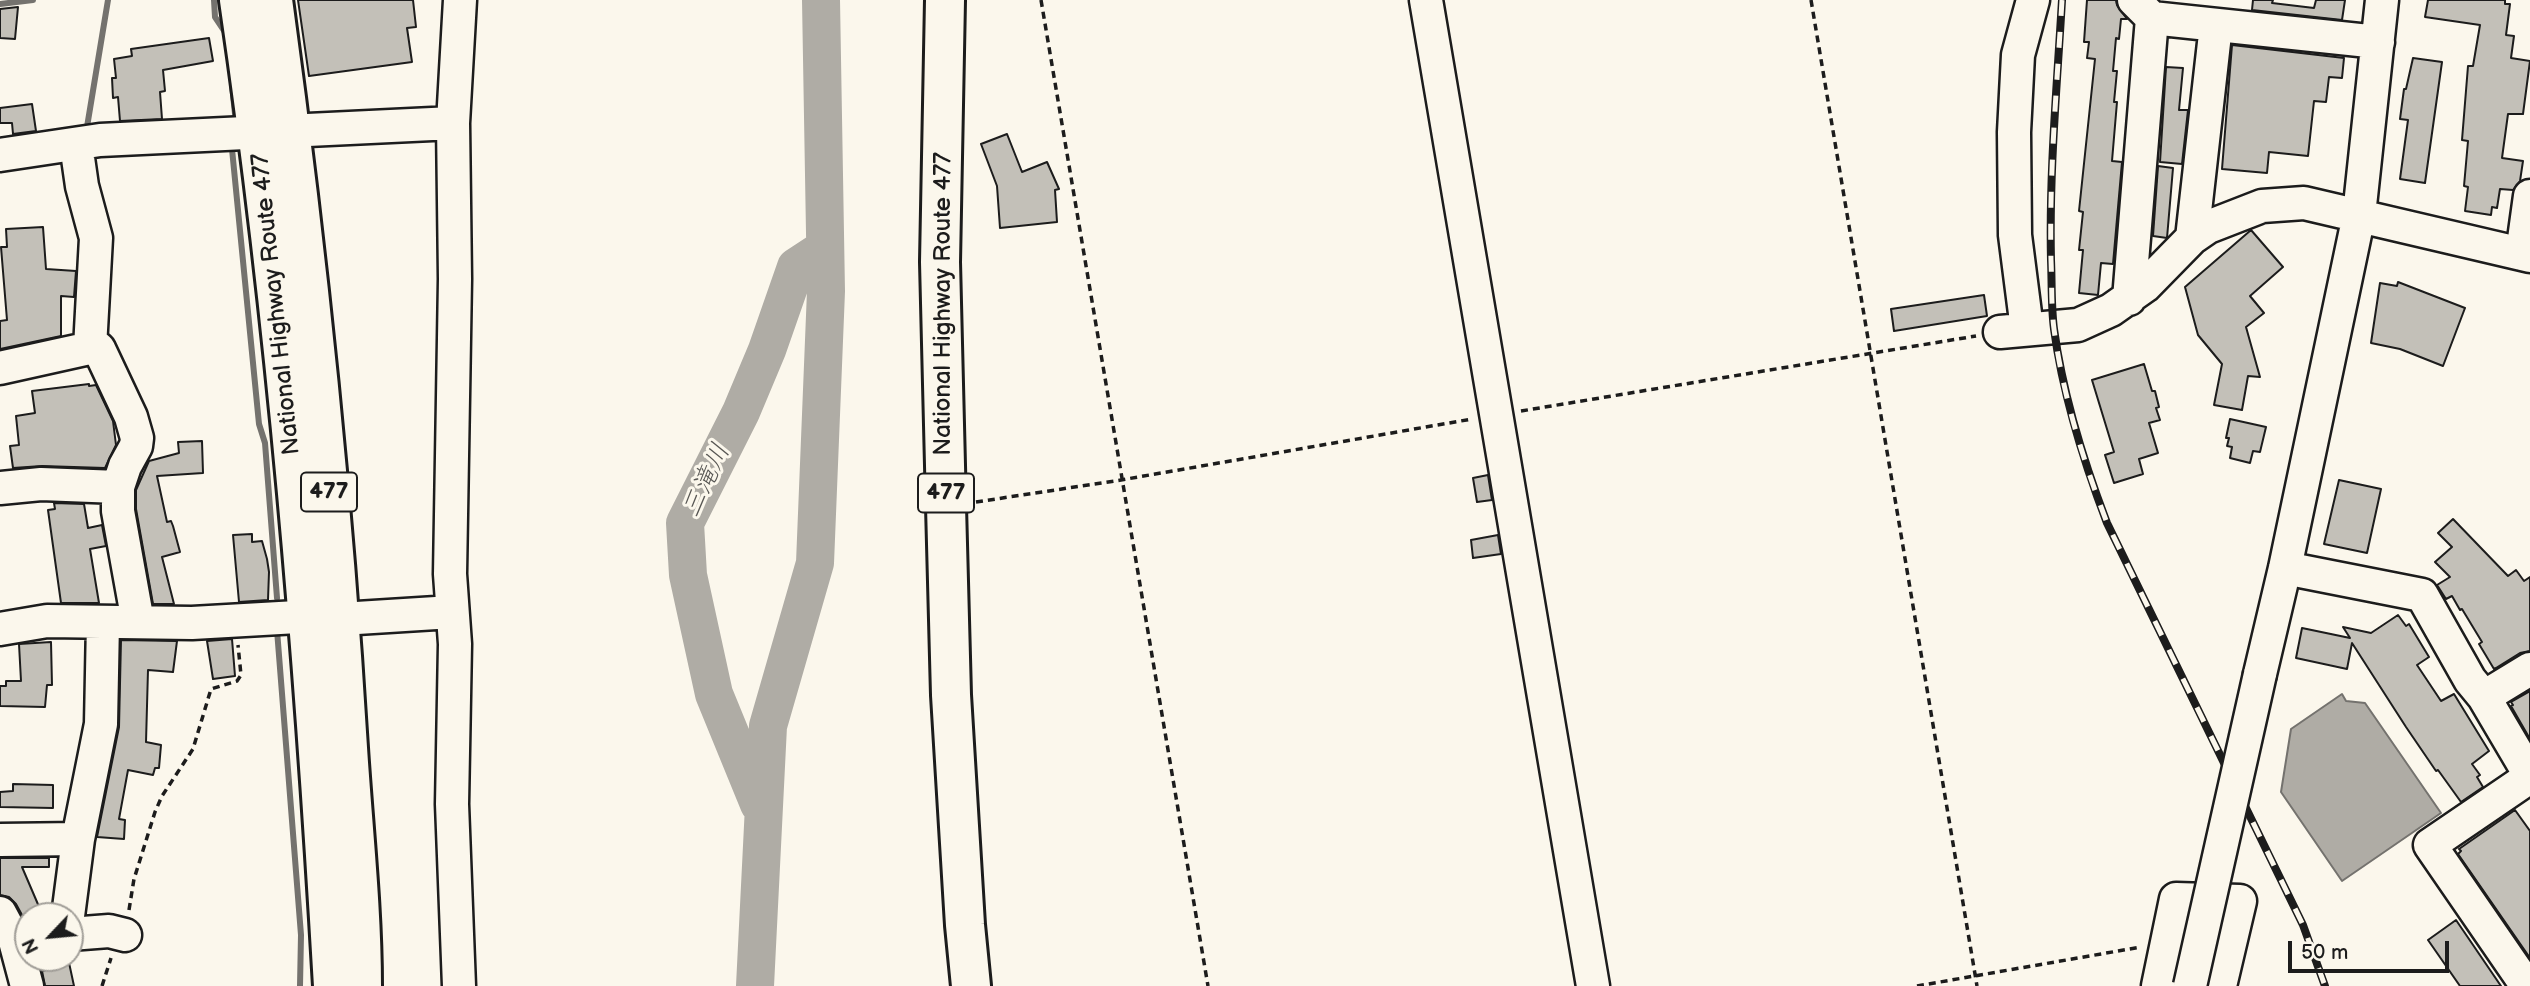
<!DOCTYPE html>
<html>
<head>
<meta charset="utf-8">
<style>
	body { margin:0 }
	#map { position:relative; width:2530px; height:986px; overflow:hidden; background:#fbf7ec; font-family:"Balsamiq Sans",sans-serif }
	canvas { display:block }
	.north { position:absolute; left:14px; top:902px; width:70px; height:70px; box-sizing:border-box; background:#fbf7ec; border:2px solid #a29f99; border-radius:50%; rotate:244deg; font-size:19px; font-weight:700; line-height:28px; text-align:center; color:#1c1c1c }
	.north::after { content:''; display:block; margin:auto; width:24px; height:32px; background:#1c1c1c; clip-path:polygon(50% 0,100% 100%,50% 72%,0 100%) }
	.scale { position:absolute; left:2288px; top:941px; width:161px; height:32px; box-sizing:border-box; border:4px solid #1c1c1c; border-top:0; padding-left:9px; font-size:21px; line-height:24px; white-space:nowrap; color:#1c1c1c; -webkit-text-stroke:5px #fbf7ec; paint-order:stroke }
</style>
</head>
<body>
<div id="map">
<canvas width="2530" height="986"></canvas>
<div class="north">N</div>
<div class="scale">50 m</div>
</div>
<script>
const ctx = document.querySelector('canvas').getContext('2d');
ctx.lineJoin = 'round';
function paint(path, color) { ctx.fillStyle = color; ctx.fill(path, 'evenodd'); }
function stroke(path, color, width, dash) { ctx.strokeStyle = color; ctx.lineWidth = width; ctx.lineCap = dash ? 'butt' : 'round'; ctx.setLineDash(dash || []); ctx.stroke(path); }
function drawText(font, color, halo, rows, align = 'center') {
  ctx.font = font + ' "Balsamiq Sans","Klee One",sans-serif'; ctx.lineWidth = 6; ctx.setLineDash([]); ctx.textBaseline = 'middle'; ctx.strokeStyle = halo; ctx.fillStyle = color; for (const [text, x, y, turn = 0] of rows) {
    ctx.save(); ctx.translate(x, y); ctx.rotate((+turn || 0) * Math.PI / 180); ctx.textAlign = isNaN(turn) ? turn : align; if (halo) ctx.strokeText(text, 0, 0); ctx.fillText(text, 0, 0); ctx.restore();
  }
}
const water = new Path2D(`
	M2342 694 2346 701 2365 703 2441 813 2342 881 2281 792 2291 729Z`);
paint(water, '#afaca5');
stroke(water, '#74726e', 2);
stroke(new Path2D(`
	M214 0 215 17 227 35
	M0 4 33 0
	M232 85 235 114
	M86 133 108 0
	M232 149 259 424 265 443 277 598
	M277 630 301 935 300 986`), '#74726e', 6);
stroke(new Path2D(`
	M759 804 714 694 688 575 685 523 741 412 767 350 796 267 825 248
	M755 986 768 726 815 563 826 291 821 0`), '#afaca5', 38);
const building = new Path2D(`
	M298 0H413L416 27 407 28 412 62 309 76Z
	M2087 0H2116L2117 5 2127 19H2121L2119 39 2116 38 2113 71H2117L2114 102H2117L2112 161 2122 162 2113 264 2101 263 2098 295 2079 293 2083 250H2079L2083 212 2079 211 2095 59 2087 58 2089 42H2084Z
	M2253 0H2273L2272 3 2314 8 2316 0H2345L2342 20 2252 10Z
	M2428 0H2505V4H2510L2506 35 2514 36 2511 58 2530 61 2523 114H2508L2502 158 2523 161 2520 181 2513 190 2500 189 2497 208 2492 207 2491 215 2465 211 2468 187 2464 186 2468 141 2462 140 2468 66H2473L2480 25 2425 17Z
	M18 7 15 39 0 38V9Z
	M209 38 213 61 163 70 165 91 160 92 162 119 120 121 118 97 113 98 112 78H116L114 59 132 56 131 49Z
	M2232 45 2344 58 2342 78 2329 77 2326 102 2314 101 2308 156 2269 152 2267 173 2222 169Z
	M2413 58 2442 62 2425 183 2400 179 2408 120 2400 119 2404 89H2406Z
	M2166 67 2183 68 2179 110H2188L2182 164 2160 162Z
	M32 104 36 131 13 134 12 123H0V108Z
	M1007 134 1022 172 1047 162 1059 189 1055 190 1057 222 1000 228 997 186 981 144Z
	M2158 166 2173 168 2167 238 2153 236Z
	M43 227 46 269 76 271 74 297 61 296V336L0 349V321L7 320 1 247H7L6 229Z
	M2251 230 2283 267 2250 296 2264 313 2246 327 2260 377 2248 376 2242 410 2214 405 2222 364 2198 335 2185 287Z
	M2398 282 2465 308 2443 366 2400 349 2371 343 2380 283 2397 286Z
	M1984 295 1987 316 1894 331 1891 309Z
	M2144 364 2152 391H2155L2159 407 2156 408 2160 420 2149 423 2158 453 2139 459 2143 474 2114 483 2105 455 2114 452 2092 380Z
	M89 384V386L96 385 113 421 116 445 105 468 42 466 13 468 10 446 19 445 16 416 35 413 32 391Z
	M2230 419 2266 427 2260 452 2253 451 2250 463 2230 458 2232 447 2227 446 2229 438H2226Z
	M202 441 203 473 157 476 167 522 171 521 173 526 180 552 162 557 174 604H153L136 509V490L149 461 179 453 178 442Z
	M1488 475 1492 500 1477 502 1473 478Z
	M2339 480 2381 489 2367 553 2324 544Z
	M54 503 84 504 88 528 102 525 106 546 90 549 99 603H61L48 510 55 509Z
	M2453 519 2508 576 2516 570 2524 581 2530 577V651L2520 653 2496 668 2494 669 2479 644 2482 642 2462 609 2460 610 2452 596 2446 599 2437 585 2450 577 2435 562 2452 547 2438 533Z
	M252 534V542L262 541 267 559 269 572 268 600 239 602 233 535Z
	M1498 535 1501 554 1473 558 1471 540Z
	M2398 615 2406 626 2409 624 2429 657 2417 665 2441 701 2454 694 2489 751 2472 764 2480 775 2477 777 2483 787 2461 802 2438 770 2436 771 2406 727 2352 643 2347 669 2296 658 2302 628 2350 638 2343 627 2371 633Z
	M232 639 235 676 213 679 207 641Z
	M121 640 177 641 173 672 148 670 146 742 161 745 159 768H155L153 775 128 770 119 819 125 820 124 839 97 837 119 727Z
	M51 642 52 685H47L45 707 0 706V686H6V681H21L19 644Z
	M2530 691V739L2511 706 2513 705 2511 702Z
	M13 784 53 785V808L0 807V792L13 791Z
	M2515 810 2530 831V958L2458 854 2461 851 2459 849Z
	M0 858H49V867H22L43 916H28V926L16 904 9 897 0 895Z
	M2456 920 2501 986H2460L2428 940Z
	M54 958H68L74 986H45L42 971 46 970 44 960Z`);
paint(building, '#c3c0b8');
stroke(building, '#1c1c1c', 2);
const minor = new Path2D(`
	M1426 0 1593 986
	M2134 0 2152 18 2378 42
	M0 155 100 140 453 123
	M2192 238 2216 25
	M2522 254 2530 196
	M2129 299 2152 18
	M2027 329 2015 235 2014 132 2018 55 2033 0
	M2000 332 2078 325 2111 310 2145 286 2192 238 2208 227 2262 206 2304 203 2530 256
	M91 342 99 349 131 417 137 438 136 446 125 466 118 487V511L138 622
	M0 368 90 348 96 238 82 186 76 144
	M0 488 41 484 118 487
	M2285 568 2422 595 2470 680 2484 697 2530 775
	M0 629 47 621 192 623 315 616 341 619 452 612
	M2260 674 2285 568 2359 215 2382 0
	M2484 697 2530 669
	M0 840 78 839 101 724 103 622
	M0 913 15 941 27 986
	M68 916 78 839
	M70 934 109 931 125 935
	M459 986 452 804 455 644 450 574 455 279 453 123 460 0
	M2158 986 2176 899 2240 901 2220 986
	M2527 986 2430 845 2530 777`);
const highway = new Path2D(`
	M239 0C287 327 314 656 333 986
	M273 0C307 248 333 498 348 748 353 827 362 907 362 986
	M945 0 940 262 946 506 951 695 965 925 971 986`);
stroke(minor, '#1c1c1c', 37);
stroke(highway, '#1c1c1c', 44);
stroke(new Path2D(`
	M1041 0 1208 986
	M1811 0 1977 986
	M1521 411 1976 336
	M976 502 1121 480 1472 419
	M129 910 134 879 155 812 162 796 193 749 211 689 237 681 241 675 238 645
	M102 986 111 958
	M1917 986 2141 947`), '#1c1c1c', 3.5, [7, 5]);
stroke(minor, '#fbf7ec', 32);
stroke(highway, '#fbf7ec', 38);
const rail = new Path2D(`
	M2062 0C2057 86 2049 173 2051 260 2052 283 2051 306 2054 329 2063 396 2083 460 2107 523L2303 925 2325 986`);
stroke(rail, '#1c1c1c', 8);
stroke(rail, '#fbf7ec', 5, [16]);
const minorBridge = new Path2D(`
	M2190 986 2260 674`);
stroke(minorBridge, '#1c1c1c', 37, []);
stroke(minorBridge, '#fbf7ec', 32);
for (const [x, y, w] of [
	[329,492,56],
	[946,493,56]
]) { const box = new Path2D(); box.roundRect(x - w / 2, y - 19.5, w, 39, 5); ctx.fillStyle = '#fbf7ec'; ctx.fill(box); stroke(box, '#1c1c1c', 2); }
drawText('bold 23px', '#1c1c1c', null, [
	["477",329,492],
	["477",946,493]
]);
drawText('24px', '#1c1c1c', '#fbf7ec', [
	["National Highway Route 477",277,304,-96],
	["National Highway Route 477",944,304,-90]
]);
drawText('italic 26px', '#575653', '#fbf7ec', [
	["三滝川",707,481,-65]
]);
</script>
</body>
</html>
